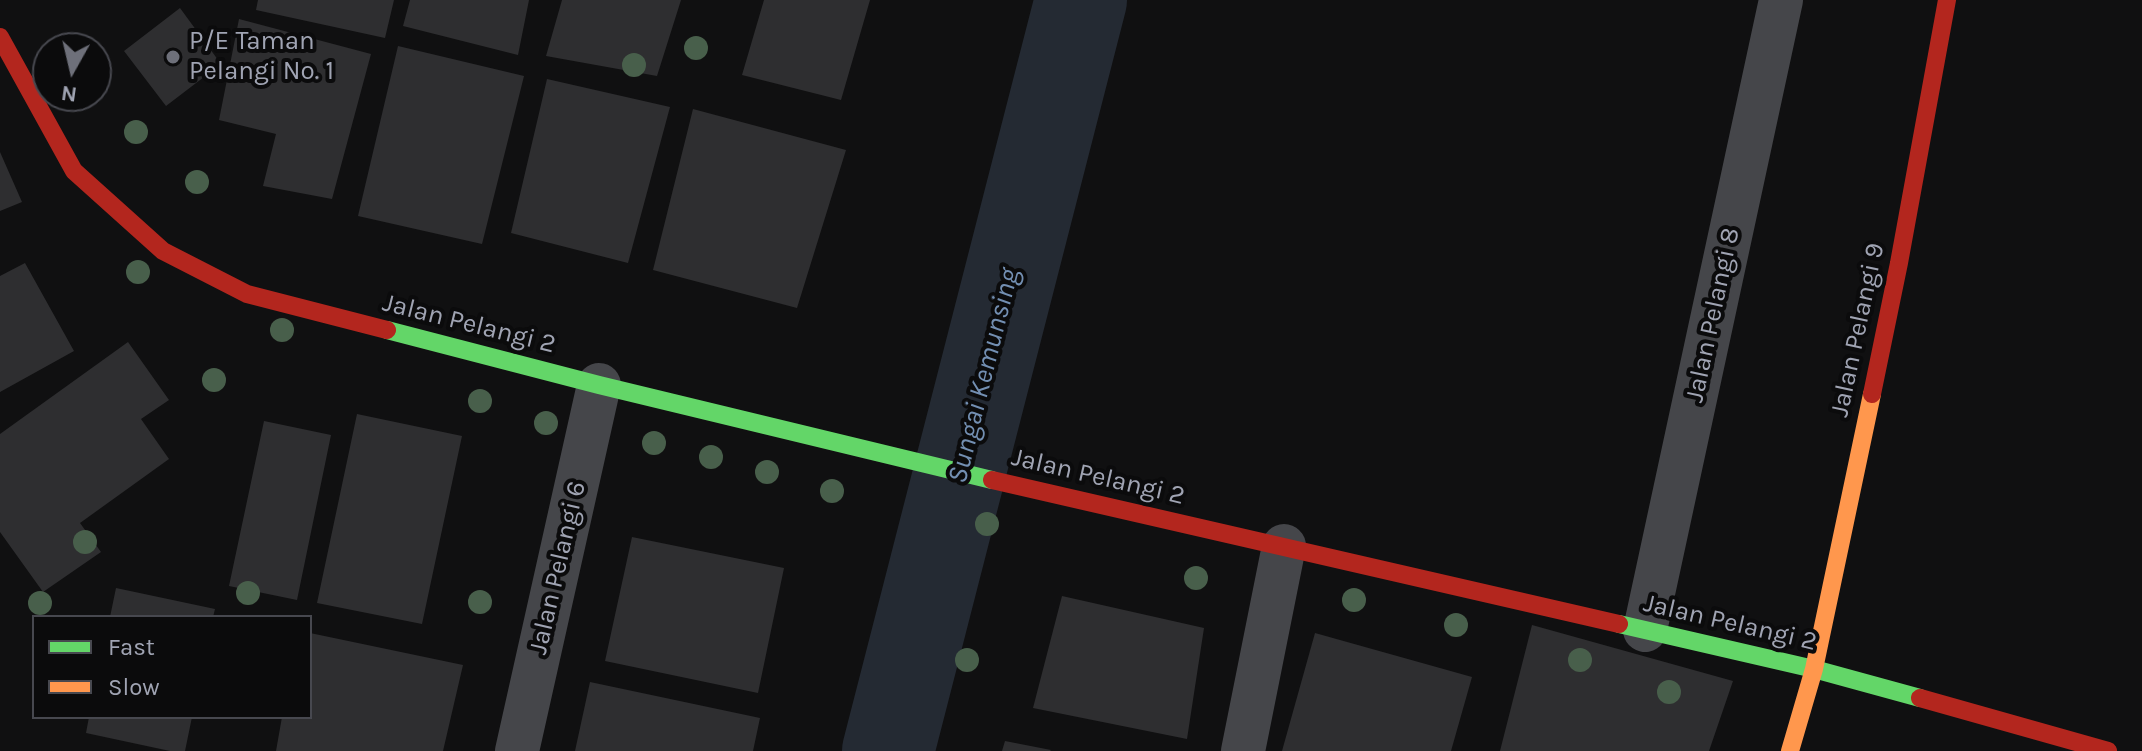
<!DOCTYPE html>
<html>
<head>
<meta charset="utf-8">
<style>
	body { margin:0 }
	#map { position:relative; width:2142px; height:751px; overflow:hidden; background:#101011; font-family:Karla,sans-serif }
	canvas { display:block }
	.legend { position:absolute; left:32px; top:615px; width:280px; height:104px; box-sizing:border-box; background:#0b0b0c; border:2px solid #47484f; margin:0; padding:10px 14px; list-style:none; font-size:24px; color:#a0a4b3 }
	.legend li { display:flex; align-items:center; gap:16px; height:40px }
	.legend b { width:40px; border:2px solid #47484f }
	.north { position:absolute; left:32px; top:32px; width:80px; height:80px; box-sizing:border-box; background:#0b0b0c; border:2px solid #47484f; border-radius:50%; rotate:188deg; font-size:22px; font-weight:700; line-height:32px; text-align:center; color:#a0a4b3 }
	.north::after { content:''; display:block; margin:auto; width:28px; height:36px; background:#6e707a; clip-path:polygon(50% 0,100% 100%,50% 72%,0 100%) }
</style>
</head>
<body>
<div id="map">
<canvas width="2142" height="751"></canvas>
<ul class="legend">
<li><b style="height:10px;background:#63d668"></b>Fast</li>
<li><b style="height:10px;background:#ff974d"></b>Slow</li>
</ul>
<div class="north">N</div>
</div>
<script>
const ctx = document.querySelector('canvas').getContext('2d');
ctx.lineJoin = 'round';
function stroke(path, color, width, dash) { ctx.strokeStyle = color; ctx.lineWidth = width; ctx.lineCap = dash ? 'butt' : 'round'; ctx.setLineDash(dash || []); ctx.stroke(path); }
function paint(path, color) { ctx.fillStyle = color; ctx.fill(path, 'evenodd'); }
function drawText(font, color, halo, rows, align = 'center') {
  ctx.font = font + ' Karla,sans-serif'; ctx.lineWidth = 8; ctx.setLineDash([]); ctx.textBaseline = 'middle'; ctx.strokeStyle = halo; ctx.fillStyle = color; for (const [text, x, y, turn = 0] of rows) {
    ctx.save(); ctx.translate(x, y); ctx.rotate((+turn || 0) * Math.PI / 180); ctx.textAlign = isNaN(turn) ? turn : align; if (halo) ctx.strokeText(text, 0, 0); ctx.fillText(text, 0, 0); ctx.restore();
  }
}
stroke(new Path2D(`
	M888 751 1081 0`), '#242a33', 92);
paint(new Path2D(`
	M258 0H394L385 38 256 10Z
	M410 0H529L518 55 403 26Z
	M562 0H681L657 76 546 56Z
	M764 0H870L841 100 742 75Z
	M180 8 221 64 166 106 124 51Z
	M239 19 371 54 332 199 263 186 276 134 219 120Z
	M398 46 524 76 482 244 358 216Z
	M547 79 670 107 628 263 511 233Z
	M693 109 846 150 797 308 653 270Z
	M0 152 22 202 0 211Z
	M25 263 74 351 0 392V276Z
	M128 342 169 400 141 419 169 459 80 523 101 552 43 592 0 532V434Z
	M357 414 462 436 422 624 317 603Z
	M264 421 331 435 297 600 229 586Z
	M632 537 784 568 758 693 605 661Z
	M116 588 215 609 213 617H110Z
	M1062 596 1204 628 1187 739 1033 708Z
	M1532 625 1733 681 1709 751H1500Z
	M310 633 463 665 443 751H276L282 717H310Z
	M1315 633 1472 677 1451 751H1282Z
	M590 682 760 718 753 751H575Z
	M89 717H192L185 751H170L86 733Z
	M1005 741 1051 750 1050 751H1002Z`), '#2e2e30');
stroke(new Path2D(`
	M1645 630 1781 0
	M517 751 599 385
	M1243 751 1284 546`), '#45464a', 44);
stroke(new Path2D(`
	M387 330 599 385 992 480
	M1619 624 1814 669 1920 698`), '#63d668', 18);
stroke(new Path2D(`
	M1790 751 1814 669 1872 394`), '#ff974d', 18);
stroke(new Path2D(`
	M0 37 74 171 163 251 247 294 387 330
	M1872 394 1899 263 1947 0
	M992 480 1619 624
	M1920 698 2108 751`), '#b3261e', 18);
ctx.fillStyle = '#485f4b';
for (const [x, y] of [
	[696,48],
	[634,65],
	[136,132],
	[197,182],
	[138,272],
	[282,330],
	[214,380],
	[480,401],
	[546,423],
	[654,443],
	[711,457],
	[767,472],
	[832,491],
	[987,524],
	[85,542],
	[1196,578],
	[248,593],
	[1354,600],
	[480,602],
	[40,603],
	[1456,625],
	[967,660],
	[1580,660],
	[1669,692]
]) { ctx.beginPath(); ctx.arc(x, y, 12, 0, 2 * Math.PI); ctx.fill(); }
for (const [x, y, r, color] of [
	[173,57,8,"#6e707a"]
]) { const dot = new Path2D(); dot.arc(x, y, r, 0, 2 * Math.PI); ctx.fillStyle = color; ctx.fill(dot); stroke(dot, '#0b0b0c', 3); }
drawText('26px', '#a0a4b3', '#0b0b0c', [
	["P/E Taman",189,42],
	["Pelangi No. 1",189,72]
], 'left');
drawText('26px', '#a0a4b3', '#0b0b0c', [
	["Jalan Pelangi 8",1713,315,-78],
	["Jalan Pelangi 2",469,324,14],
	["Jalan Pelangi 9",1858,330,-78],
	["Jalan Pelangi 2",1098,477,13],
	["Jalan Pelangi 6",558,568,-77],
	["Jalan Pelangi 2",1730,623,13]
]);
drawText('italic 28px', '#738fb2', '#0b0b0c', [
	["Sungai Kemunsing",984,376,-76]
]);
</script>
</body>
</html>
